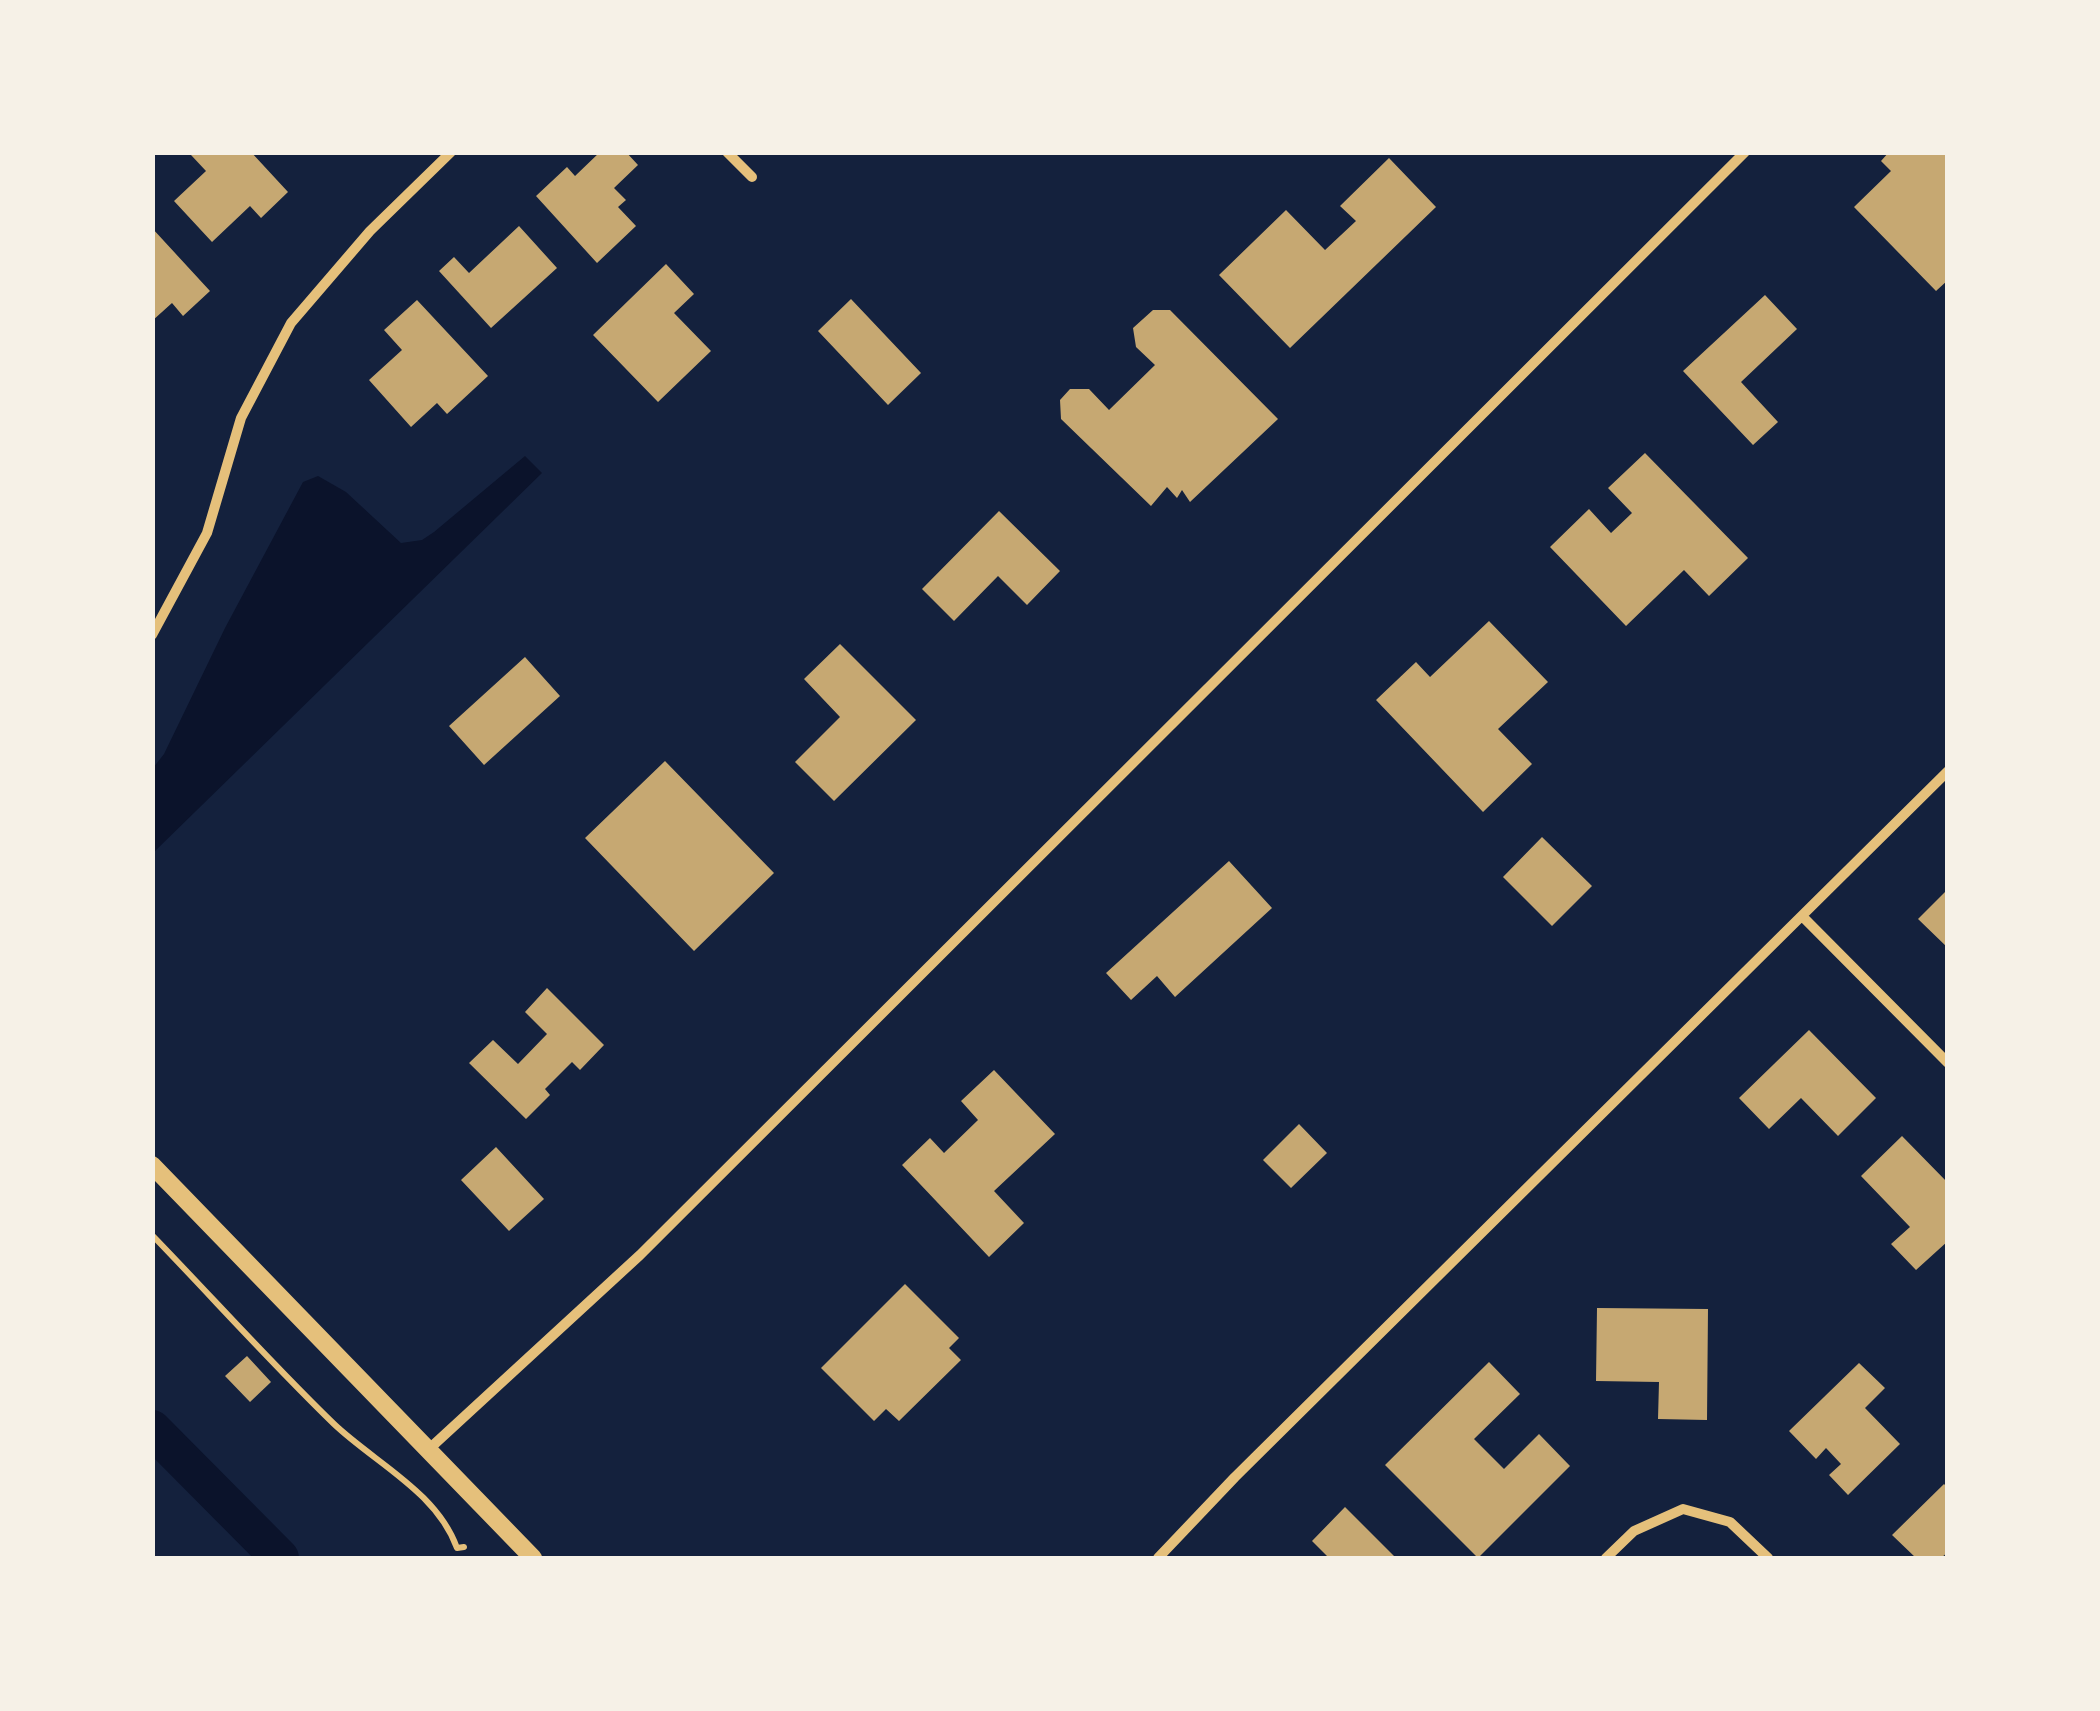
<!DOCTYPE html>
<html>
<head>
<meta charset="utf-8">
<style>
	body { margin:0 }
	#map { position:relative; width:2100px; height:1711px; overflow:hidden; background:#14213d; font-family:Ubuntu,sans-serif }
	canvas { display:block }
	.frame { position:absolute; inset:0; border:155px solid #f6f1e7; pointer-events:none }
</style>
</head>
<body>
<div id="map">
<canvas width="2100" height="1711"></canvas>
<div class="frame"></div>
</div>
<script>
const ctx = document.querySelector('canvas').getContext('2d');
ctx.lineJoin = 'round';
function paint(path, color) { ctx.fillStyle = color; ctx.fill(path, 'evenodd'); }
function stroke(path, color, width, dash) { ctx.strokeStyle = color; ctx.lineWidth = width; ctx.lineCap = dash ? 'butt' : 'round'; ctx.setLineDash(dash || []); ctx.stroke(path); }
paint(new Path2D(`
	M525 456 542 473 153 853V768L164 754 225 628 303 482 318 476 346 492 401 543 422 540 434 532Z`), '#0b132b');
stroke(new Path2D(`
	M152 1429 280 1558`), '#0b132b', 38);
paint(new Path2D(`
	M194 152H251L288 192 261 218 250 206 212 242 174 201 206 171 191 155Z
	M600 152H626L638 165 614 188 626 200 618 207 636 226 597 263 536 196 567 167 575 176Z
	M1889 152H1948V280L1936 291 1854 207 1891 171 1881 161Z
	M1389 158 1436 207 1290 348 1219 275 1286 210 1325 250 1356 221 1340 206Z
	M519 226 557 268 491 328 439 271 454 257 469 273Z
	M152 228 210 291 183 316 172 303 152 321Z
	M666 264 694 294 674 313 711 351 658 402 593 335Z
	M1765 295 1797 329 1741 382 1778 422 1753 445 1683 371Z
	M851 299 921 373 888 405 818 331Z
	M417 300 488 376 447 414 437 403 411 427 369 380 402 350 384 330Z
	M1153 310H1170L1278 419 1190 502 1182 490 1177 498 1167 487 1151 506 1061 419 1060 400 1070 389H1089L1109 410 1155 365 1136 347 1133 328Z
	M1645 453 1748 558 1709 596 1684 570 1626 626 1550 547 1589 509 1611 533 1632 513 1608 488Z
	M999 511 1060 571 1027 605 998 576 954 621 922 589Z
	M1489 621 1548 682 1498 729 1532 764 1483 812 1376 700 1416 662 1430 677Z
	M840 644 916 720 834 801 795 762 840 717 804 679Z
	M525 657 560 696 484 765 449 726Z
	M665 761 774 873 694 951 585 838Z
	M1542 837 1592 886 1552 926 1503 877Z
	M1229 861 1272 908 1175 997 1157 976 1131 1000 1106 973Z
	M1948 889V948L1918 919Z
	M547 988 604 1045 580 1070 572 1062 545 1089 550 1095 526 1119 469 1063 493 1040 518 1064 547 1034 525 1012Z
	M1809 1030 1876 1098 1838 1136 1801 1098 1769 1129 1739 1098Z
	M994 1070 1055 1134 994 1191 1024 1223 989 1257 902 1165 930 1138 944 1153 978 1120 961 1101Z
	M1299 1124 1327 1153 1291 1188 1263 1160Z
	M1902 1136 1948 1183V1241L1916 1270 1891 1244 1910 1227 1861 1176Z
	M496 1147 544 1199 509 1231 461 1180Z
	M905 1284 959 1338 949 1348 961 1360 899 1421 886 1409 874 1421 821 1368Z
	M1597 1308 1708 1309 1707 1420 1658 1419 1659 1382 1596 1381Z
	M247 1356 271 1382 250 1402 225 1376Z
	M1489 1362 1520 1394 1474 1439 1504 1469 1539 1434 1570 1466 1478 1558 1385 1465Z
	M1859 1363 1885 1388 1865 1408 1900 1444 1848 1495 1829 1475 1841 1464 1826 1448 1816 1459 1789 1431Z
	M1944 1484 1948 1488V1552L1941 1558H1916L1892 1535Z
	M1345 1507 1396 1558H1329L1312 1541Z`), '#c6a872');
stroke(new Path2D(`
	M152 1235C213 1298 271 1363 334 1424 375 1463 437 1492 457 1548L464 1547`), '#e5c07b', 6);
stroke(new Path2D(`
	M727 152 752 177
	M152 635 207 533 241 418 291 323 370 231 451 152
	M1802 916 1948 1063
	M428 1450 640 1255 1745 152
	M1158 1558 1235 1477 1948 771
	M1606 1558 1634 1531 1683 1509 1730 1522 1768 1558`), '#e5c07b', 10);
stroke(new Path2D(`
	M152 1165 533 1558`), '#e5c07b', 18);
</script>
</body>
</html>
